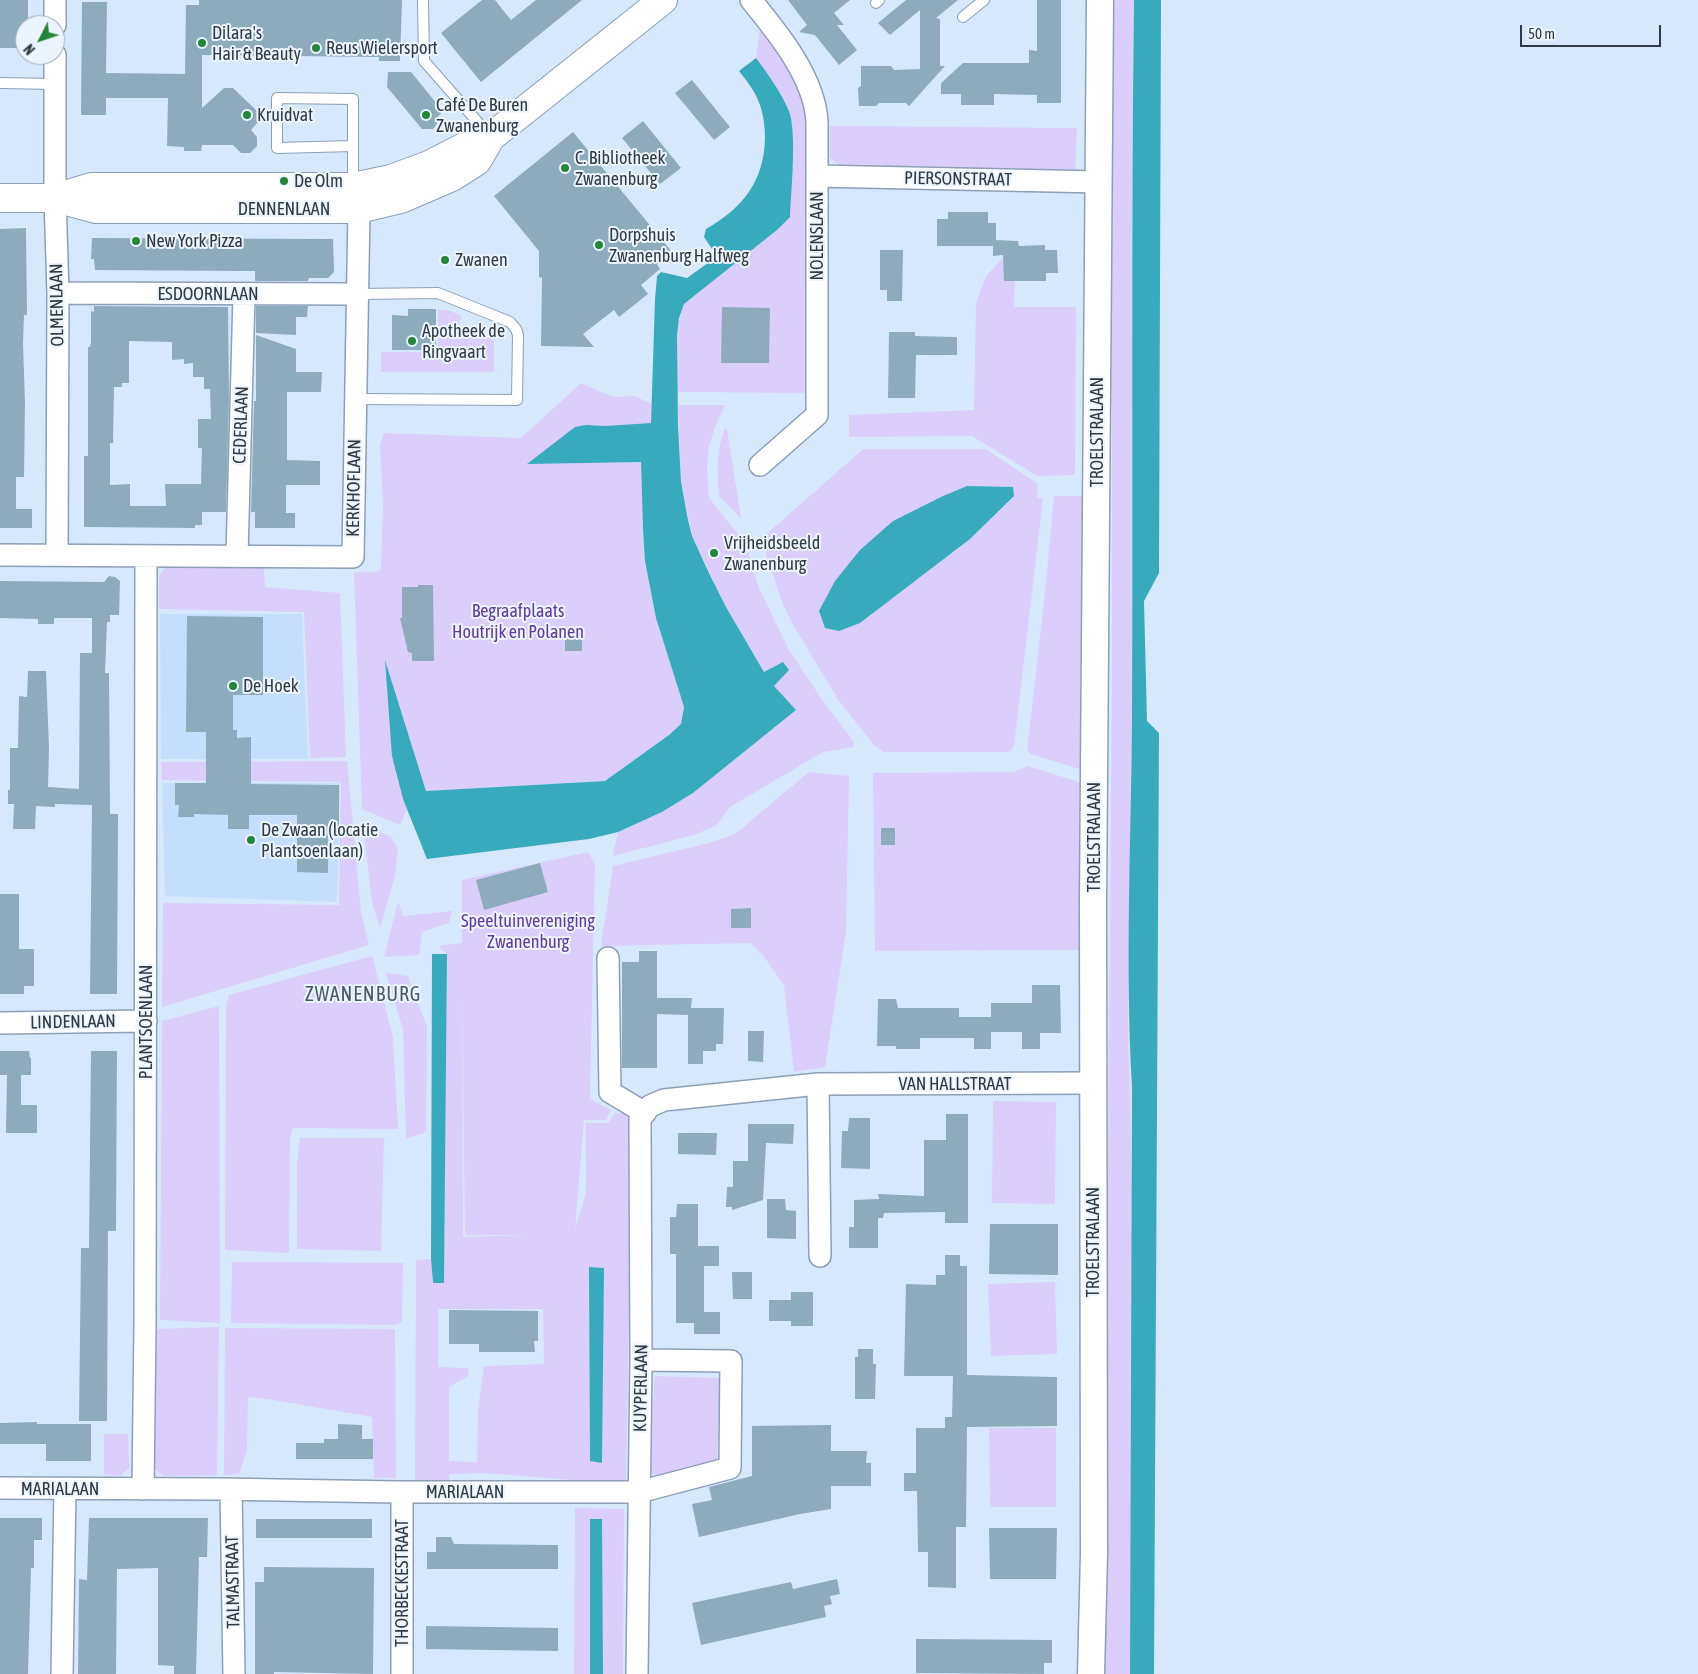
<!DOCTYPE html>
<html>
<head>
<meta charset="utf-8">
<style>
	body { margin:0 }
	#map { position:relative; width:1698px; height:1674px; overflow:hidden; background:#d8e8fc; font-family:"Asap Condensed",sans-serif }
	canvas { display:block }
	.north { position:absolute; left:15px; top:15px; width:50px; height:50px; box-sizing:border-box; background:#ecf4fe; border:1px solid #a1a9b3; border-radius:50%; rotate:229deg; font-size:14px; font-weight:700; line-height:20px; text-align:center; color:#313943 }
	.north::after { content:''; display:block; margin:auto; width:18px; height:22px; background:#248639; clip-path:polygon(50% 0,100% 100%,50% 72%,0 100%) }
	.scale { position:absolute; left:1520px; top:25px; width:141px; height:22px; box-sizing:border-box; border:2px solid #313943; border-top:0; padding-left:6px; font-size:15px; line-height:18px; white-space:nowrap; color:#313943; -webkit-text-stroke:4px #ecf4fe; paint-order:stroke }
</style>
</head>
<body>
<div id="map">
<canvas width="1698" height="1674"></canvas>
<div class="north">N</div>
<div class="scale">50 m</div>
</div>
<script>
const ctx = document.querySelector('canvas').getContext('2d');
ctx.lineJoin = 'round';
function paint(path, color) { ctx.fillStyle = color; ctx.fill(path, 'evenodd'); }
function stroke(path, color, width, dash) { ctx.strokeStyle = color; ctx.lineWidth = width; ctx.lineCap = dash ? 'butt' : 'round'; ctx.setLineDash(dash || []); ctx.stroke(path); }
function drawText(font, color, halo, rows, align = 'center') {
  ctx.font = font + ' "Asap Condensed",sans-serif'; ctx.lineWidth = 4; ctx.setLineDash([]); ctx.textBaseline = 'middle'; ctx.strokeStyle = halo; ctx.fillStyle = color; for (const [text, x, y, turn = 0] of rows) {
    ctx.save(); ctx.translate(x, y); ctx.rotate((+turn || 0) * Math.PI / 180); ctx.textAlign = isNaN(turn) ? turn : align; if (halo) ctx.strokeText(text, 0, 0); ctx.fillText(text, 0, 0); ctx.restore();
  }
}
paint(new Path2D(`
	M160 614H302L308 759H161Z
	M162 783H340L337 902 165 896Z`), '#c6defd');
paint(new Path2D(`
	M1115 0H1134L1132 227V721L1128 1024 1142 1674H1104L1112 668V417L1107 179Z
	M761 23 808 100 809 393 677 392C677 362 674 332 684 304L777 230C784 193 798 152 790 115 786 96 767 73 756 58Z
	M830 126 1077 128 1075 173 837 170 838 164 830 158Z
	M1015 251 1014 307H1076L1075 475 1037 476 972 436 849 437V415L974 410 976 304 986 276 1008 253Z
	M438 310H448L462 316 458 326 494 340V372H381V352H438Z
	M581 383 613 397 635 396 651 404V423L605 426 586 425 528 463 641 462 643 529 645 561 656 618 684 707 681 724 669 735 605 781 426 791 386 664 389 708 403 799 407 810 400 825 362 809 354 572H376L380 570 381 565 383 504 380 445 384 433 521 438Z
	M678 405H725L715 427 709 446 707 467 709 498 746 544 758 586 789 650 823 701 854 742 853 747 823 752 730 807 717 825 694 835 613 856 618 832 662 812 693 793 796 710 773 686 789 669 764 672 726 607 692 536 681 482Z
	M725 428 727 429 741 518 719 496C717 472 716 450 725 428Z
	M863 449H986L1038 484 1037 498H1043L1014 746 1011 751 1007 752H883L873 744 839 701 792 623 782 602 761 539ZM967 486 1014 496 970 539 860 623 893 521 943 496Z
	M1054 496H1084L1082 770 1031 754 1027 750 1045 593Z
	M264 567 265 587 340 593 346 757 310 758 304 612 159 609V576L165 568Z
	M347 761 361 912 369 945 162 1007 163 903 339 905 341 782 162 780 161 762Z
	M1028 766 1082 783 1081 950 875 951 873 773 1013 772Z
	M809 772 849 776 846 932 825 1067 794 1072 784 985 762 954 750 943 601 946 613 866 713 842 735 834Z
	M363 825 390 836 398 848 395 876 380 928 372 902Z
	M588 852 595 864 590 1099 611 1110 606 1120H584L575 1229 586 1193V1123H608L615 1113H632L626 1482H598L484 1473 449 1474V1482L415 1481 416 1260 431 1259 433 1283H444L447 954 438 946 462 943V880ZM462 981 465 1235H530L463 1237ZM438 1309H543L544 1364 484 1366 478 1409 477 1462 449 1461V1387L468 1376 469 1368 438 1367Z
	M398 901 403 916 452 911 449 923 422 932 419 955 384 957Z
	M372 956 393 1037 398 1129 293 1128 290 1137 289 1253 225 1250 226 1005 229 995Z
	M386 973 408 976 427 1027 426 1132 406 1139 403 1030Z
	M219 1006 220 1323 160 1320 162 1021Z
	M993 1101 1056 1102 1055 1204 992 1203Z
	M300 1138H384L381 1251 297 1249V1164Z
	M232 1262 403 1263 402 1322 396 1325 231 1323Z
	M1055 1282 1057 1354 991 1356 988 1284Z
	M219 1327 217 1475 164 1476 155 1469 152 1329Z
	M225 1328 395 1329 396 1478H374L372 1417 274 1400 248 1397 247 1450 239 1474 224 1475Z
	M655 1376 720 1378 717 1468 656 1478 648 1468Z
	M989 1428H1056V1507H990Z
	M104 1434H128L129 1468 120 1476 104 1474Z
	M575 1508 624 1509 623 1674H574Z`), '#dbcdfc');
paint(new Path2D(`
	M1134 0H1161L1159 573 1144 601 1147 721 1159 733 1154 1674H1130L1132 1087C1125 966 1131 843 1132 721 1133 481 1131 240 1134 0Z
	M756 58C768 74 781 92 789 111 797 132 791 192 790 217L777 230 684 304 679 318 677 336 678 426 681 482 688 520 692 536 708 571 726 607 764 672 783 662 789 670 774 686 796 710 693 793 662 812 618 832 589 839 427 859 403 799 392 756 385 660 426 791 605 781 669 735 681 724 684 707 656 618 645 561 643 529 641 462 527 464 575 427 586 425 605 426 651 423 655 299 657 276 661 272 687 278 712 260 716 255 704 237 706 229C743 208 764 181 765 138 765 125 763 111 758 100 754 90 746 80 739 71Z
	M967 486 1013 487 1014 496 970 539 860 623 839 631 825 628 819 611 835 581 860 550 893 521 943 496Z
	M432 954H447L444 1283H433L431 1259Z
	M589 1267 604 1268 602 1463 590 1461Z
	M590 1519H602L603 1674H590Z`), '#38aabe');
paint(new Path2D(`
	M0 0H28V25H25V48H0Z
	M199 0H402L400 61H379V57L202 55V108L224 88H233L258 112V122L251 130 257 137V146L250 153H241L233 145H202L201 151H184V147L167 146 168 98H106V115H81L82 2H107L106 73 185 74 186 5H199Z
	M482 0H495L511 20 536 0H582L481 82 441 33Z
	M788 0H850L834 13 844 25H837L857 50 839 65 815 35 799 32 807 25Z
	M906 0H958L936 18 940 19V66H945L909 106 906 103H879L876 106H859L858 88 861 86V66H891L894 70 920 69V10L890 35 878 23Z
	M1037 0H1061V103H1037V95L994 94V105H961V94H941V83L963 63H1029V50L1037 51Z
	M388 72H411L433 99 443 112 438 116 437 124 433 129H422L387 87Z
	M692 80 730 127 714 140 675 93Z
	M643 121 681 168 660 184 622 138Z
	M573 132 672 252 657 264 660 269 641 285 648 294 619 317 614 310 583 334 594 347 541 346 542 278 539 277V251L494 196Z
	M948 212H988V223H996V240L1018 241 1019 246 1045 245V250H1057L1058 273H1046V281H1004L1003 255 993 256V246H937V219H948Z
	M26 228 27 315H24L23 343 25 403 24 477H16V509H32V528H0V229Z
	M92 238 333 239 334 272 328 278H309L308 281H255V271L95 270 94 259H91Z
	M880 250H903L902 301H887V290H880Z
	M94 306 228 307 229 401 226 512H202V525H195V528L84 527V456H88V347H90L91 342V311L94 312ZM129 341 172 342V360L184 359V364L193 363V377H204V389H210L211 419H198V448H202L201 484H165L166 506H130V484L110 485V443H113L114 387H122V383H129Z
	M256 306H308L307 317H296V335L256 333Z
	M722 307 770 308 769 363H721Z
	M408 309H436V350H392V315L408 316Z
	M889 332H915V336L957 337V355H916L915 398H888Z
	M256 335 296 349V372H322L321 392H287V460L320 461V485H286V513H295V528H255V512H251L254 401H256Z
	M109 576 115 577 120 581 119 615H110V622H107L105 673H109L110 814H118L117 994H90L92 805 55 804V807L36 806 35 829H13L14 804H8V790H10V748H18L19 696 27 697 28 671H46L49 748 48 787 79 789 80 653H92V618H54V624H38V619L0 618V581L104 582Z
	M418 585H433L434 661H412V653L408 652 400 618H402V587H418Z
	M187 616 263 617V695H233V730H237V738L251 737V784L339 785V828H328V873L297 872V815H249V829H228V815L194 814V817H178L179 805H175V783H206V732H186Z
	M565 636H582V651H565Z
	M881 828H895V845H881Z
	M540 863 548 892 484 910 476 880Z
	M0 894H19V949H34V986H24V994H0Z
	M751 908V928H731V909Z
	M639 951H657V998H692L691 1008H724L723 1044H716V1051H703V1064H688V1015L657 1014V1068H622V962H639Z
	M1032 985H1060L1061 1033H1040V1049H1022V1032H991V1049H974V1038H920V1049H896V1046H877L878 999H896L898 1008H959V1017H991V1003H1032Z
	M748 1031H764L763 1062 748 1061Z
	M0 1051H29L30 1058H31V1075H21V1105H37V1133H6L7 1075H0Z
	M91 1051H117L116 1231H108L107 1421H79L81 1248H89Z
	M946 1114H968V1223H945V1212L884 1213 883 1218H878V1248H849V1227H854V1200L879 1199 878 1194 924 1196V1140H946Z
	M849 1118H870V1169L841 1168 842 1131H848Z
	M748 1124H794L793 1144 766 1143 763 1200 732 1210V1207H726L727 1187H733V1161H748Z
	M678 1133H717L716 1155 678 1154Z
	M767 1199H785L786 1210 796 1211V1239L767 1238Z
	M677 1204H698V1246H719V1266H704V1312H720V1334H694V1323H676V1254H670V1217H676Z
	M990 1224H1058V1275L989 1274Z
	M945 1255H960V1266H967V1375L1057 1377V1426L967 1427 966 1527H956V1588L928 1587V1552H918L917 1491H904V1473H916V1428H945V1417H952L953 1376H904L906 1284 936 1285V1275H945Z
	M732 1272H752V1299H733Z
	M791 1292H813V1326H791V1321H769V1300H791Z
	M449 1310 538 1311V1341H534L535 1352H479V1344H449Z
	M858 1349H873V1364H876L875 1399H855V1357H858Z
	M37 1422V1424H91V1461H46V1444H0V1423Z
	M338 1424 362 1425V1439H373V1459H296V1443H324V1439H338Z
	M831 1425V1451H867L866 1463H871V1486H831V1509L800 1514 699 1537 692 1504 712 1500 709 1487 752 1476V1426Z
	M0 1518H42V1540H34V1568H31L28 1674H0Z
	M89 1518H208L207 1557H199L196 1674H174V1666L158 1665V1568L117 1569 116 1674H78L79 1579 87 1580Z
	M256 1519H372V1538H256Z
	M989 1528H1057L1056 1579H990Z
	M436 1537H451L454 1544 558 1545V1569H427V1552H436Z
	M264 1567 374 1568 373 1674 274 1672V1674H255V1582H264Z
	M837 1579 840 1594 830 1596 832 1604 824 1606 826 1617 701 1645 692 1603 791 1582 793 1589Z
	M426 1626 558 1628V1651L426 1649Z
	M916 1639 1052 1640V1663H1044V1674L916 1673Z`), '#8eabbc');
const service = new Path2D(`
	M423 0 424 61 490 136
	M876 3 879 0
	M963 17 984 0
	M0 83 55 84
	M353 186V99L277 98V148L353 146
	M356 399 517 400 518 335 516 329 510 322 438 293 358 294`);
const minor = new Path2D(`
	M751 0C778 33 815 78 817 122V415L760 465
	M55 25V0
	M55 55V198L58 293 57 555
	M817 176 1099 182
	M58 293 358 294
	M0 555 353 557 359 209 355 194
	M237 555 244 295
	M608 958 610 1092 645 1113
	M0 1023 146 1021
	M818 1084 820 1256
	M0 1488 219 1489 396 1492H639L730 1468 731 1361 641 1360
	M143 1489 145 1324 146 556
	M231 1489 234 1674
	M62 1674 65 1489
	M402 1674V1492
	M637 1674 641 1360 640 1119 650 1106 664 1100 818 1084 1093 1083`);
const tertiary = new Path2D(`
	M1091 1674 1094 1553 1093 903 1100 0`);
const secondary = new Path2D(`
	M0 198H55L96 209H359L401 199 452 177 477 161 491 137
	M55 198 92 187H353L391 179 429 165 466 146 491 137 663 0`);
stroke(service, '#8d9fb7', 12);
stroke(minor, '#8d9fb7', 24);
stroke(tertiary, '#8d9fb7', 29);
stroke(secondary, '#8d9fb7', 30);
stroke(service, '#fff', 10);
stroke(minor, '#fff', 21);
stroke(tertiary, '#fff', 26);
stroke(secondary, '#fff', 28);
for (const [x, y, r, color] of [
	[202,43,5,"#248639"],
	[316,48,5,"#248639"],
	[247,115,5,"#248639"],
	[426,115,5,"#248639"],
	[565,168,5,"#248639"],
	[284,181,5,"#248639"],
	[136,241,5,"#248639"],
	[599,245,5,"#248639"],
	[445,260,5,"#248639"],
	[412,341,5,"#248639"],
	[714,553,5,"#248639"],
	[233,686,5,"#248639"],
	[251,840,5,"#248639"]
]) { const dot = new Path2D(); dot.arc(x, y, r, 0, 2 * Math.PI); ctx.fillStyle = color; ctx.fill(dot); stroke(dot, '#ecf4fe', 2); }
drawText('18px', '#313943', '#ecf4fe', [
	["Dilara's",212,33],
	["Hair & Beauty",212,54],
	["Reus Wielersport",326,48],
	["Café De Buren",436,105],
	["Zwanenburg",436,126],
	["Kruidvat",257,115],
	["C. Bibliotheek",575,158],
	["Zwanenburg",575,179],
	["De Olm",294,181],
	["Dorpshuis",609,235],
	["Zwanenburg Halfweg",609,256],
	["New York Pizza",146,241],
	["Zwanen",455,260],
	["Apotheek de",422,331],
	["Ringvaart",422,352],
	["Vrijheidsbeeld",724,543],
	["Zwanenburg",724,564],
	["De Hoek",243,686],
	["De Zwaan (locatie",261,830],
	["Plantsoenlaan)",261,851]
], 'left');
drawText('18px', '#313943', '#ecf4fe', [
	["PIERSONSTRAAT",958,179,1],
	["DENNENLAAN",284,209],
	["NOLENSLAAN",817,236,-90],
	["ESDOORNLAAN",208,294],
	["OLMENLAAN",57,305,-91],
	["CEDERLAAN",241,425,-88],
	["TROELSTRALAAN",1097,432,-90],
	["KERKHOFLAAN",354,488,-89],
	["TROELSTRALAAN",1094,837,-90],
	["LINDENLAAN",73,1022,-1],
	["PLANTSOENLAAN",146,1022,-90],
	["VAN HALLSTRAAT",955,1084],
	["TROELSTRALAAN",1093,1242,-90],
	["KUYPERLAAN",641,1388,-89],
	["MARIALAAN",60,1489],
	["MARIALAAN",465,1492],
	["TALMASTRAAT",233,1582,-91],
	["THORBECKESTRAAT",402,1583,-90]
]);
drawText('18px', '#62399f', '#ecf4fe', [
	["Begraafplaats",518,611],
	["Houtrijk en Polanen",518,632],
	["Speeltuinvereniging",528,921],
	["Zwanenburg",528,942]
]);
ctx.letterSpacing = '1px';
drawText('20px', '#49596e', '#ecf4fe', [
	["ZWANENBURG",363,995]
]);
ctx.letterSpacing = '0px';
</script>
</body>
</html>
